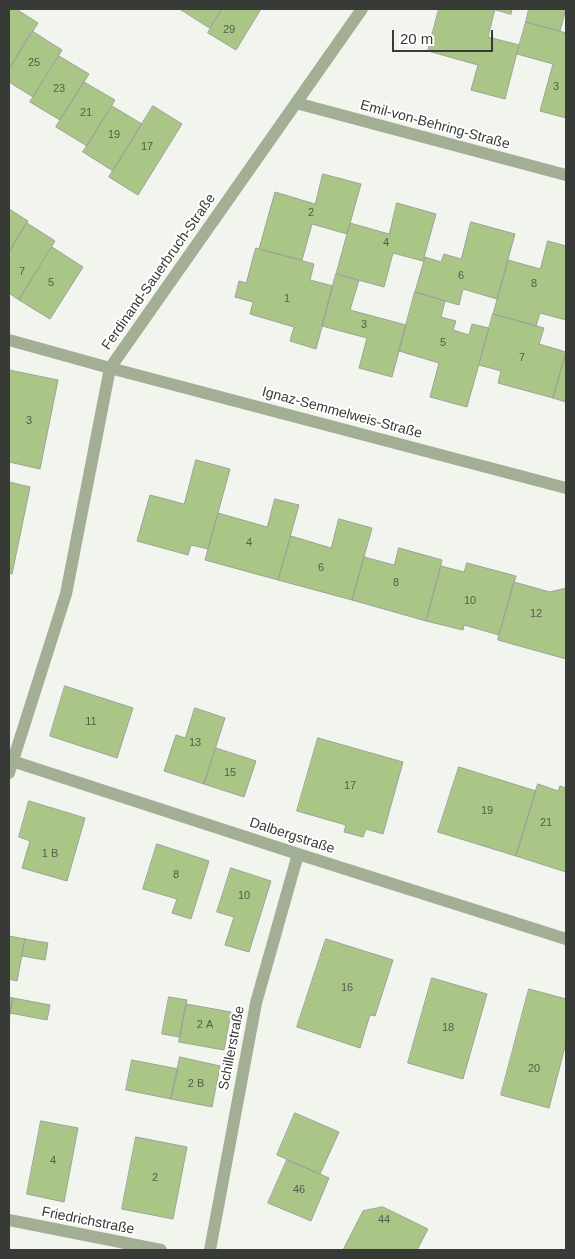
<!DOCTYPE html>
<html>
<head>
<meta charset="utf-8">
<style>
	body { margin:0 }
	#map { position:relative; width:575px; height:1259px; overflow:hidden; background:#f1f5ed; font-family:Helvetica,sans-serif }
	canvas { display:block }
	.frame { position:absolute; inset:0; border:10px solid #383a37; pointer-events:none }
	.scale { position:absolute; left:392px; top:30px; width:101px; height:22px; box-sizing:border-box; border:2px solid #383a37; border-top:0; padding-left:6px; font-size:15px; line-height:18px; white-space:nowrap; color:#383a37; -webkit-text-stroke:4px #fff; paint-order:stroke }
</style>
</head>
<body>
<div id="map">
<canvas width="575" height="1259"></canvas>
<div class="frame"></div>
<div class="scale">20 m</div>
</div>
<script>
const ctx = document.querySelector('canvas').getContext('2d');
ctx.lineJoin = 'round';
function paint(path, color) { ctx.fillStyle = color; ctx.fill(path, 'evenodd'); }
function stroke(path, color, width, dash) { ctx.strokeStyle = color; ctx.lineWidth = width; ctx.lineCap = dash ? 'butt' : 'round'; ctx.setLineDash(dash || []); ctx.stroke(path); }
function drawText(font, color, halo, rows, align = 'center') {
  ctx.font = font + ' Helvetica,sans-serif'; ctx.lineWidth = 4; ctx.setLineDash([]); ctx.textBaseline = 'middle'; ctx.strokeStyle = halo; ctx.fillStyle = color; for (const [text, x, y, turn = 0] of rows) {
    ctx.save(); ctx.translate(x, y); ctx.rotate((+turn || 0) * Math.PI / 180); ctx.textAlign = isNaN(turn) ? turn : align; if (halo) ctx.strokeText(text, 0, 0); ctx.fillText(text, 0, 0); ctx.restore();
  }
}
const building = new Path2D(`
	M9 9H16L38 23 9 69Z
	M180 9H222L210 28Z
	M222 9H261L236 50 208 33Z
	M439 9H495L488 37 519 45 505 99 471 90 478 65 428 51Z
	M493 9H512L511 14Z
	M529 9H566L560 31 526 22Z
	M526 22 566 33V118L540 111 553 64 517 54Z
	M32 31 62 50 33 97 9 82V69Z
	M59 56 89 74 60 120 30 102Z
	M84 82 115 100 87 146 56 127Z
	M112 106 142 124 113 171 83 152Z
	M153 106 182 124 138 195 109 177Z
	M323 174 361 184 347 234 312 224 302 260 259 249 275 192 315 204Z
	M397 203 436 214 423 261 393 253 384 287 336 274 350 223 389 234Z
	M9 209 28 221 9 252Z
	M471 222 515 234 497 299 463 289 459 305 415 292 425 257 441 262 444 254 461 259Z
	M27 223 55 241 19 300 9 293V252Z
	M548 241 566 246V320L540 313 536 326 493 314 508 260 540 269Z
	M52 247 83 267 50 319 19 300Z
	M256 248 314 264 310 280 333 286 316 349 290 341 294 327 250 314 253 302 235 297 239 281 246 283Z
	M336 274 359 280 350 310 406 325 392 377 359 368 367 338 322 326Z
	M415 292 445 301 441 317 456 321 453 330 469 335 472 324 489 328 467 407 430 397 439 363 399 351Z
	M493 314 544 328 539 344 566 352 553 398 498 383 501 371 479 365Z
	M566 352V402L553 398Z
	M9 370 58 380 40 469 9 462Z
	M196 460 230 469 208 549 191 545 188 555 137 541 150 495 184 504Z
	M9 482 30 487 12 574 9 573Z
	M275 499 299 505 278 580 205 560 218 513 267 527Z
	M339 519 372 528 352 600 278 580 291 536 331 548Z
	M399 548 442 560 426 621 352 600 364 557 394 565Z
	M467 563 516 576 499 635 464 625 463 630 426 621 441 566 464 572Z
	M514 582 550 592 566 588V659L498 640Z
	M65 686 133 708 117 758 50 736Z
	M195 708 225 718 204 784 164 771 176 735 185 738Z
	M318 738 403 762 383 834 366 829 363 837 344 832 346 825 297 811Z
	M216 748 256 761 244 797 204 784Z
	M459 767 536 791 516 856 438 832Z
	M538 784 558 791 560 786 566 788V872L516 856Z
	M29 801 85 818 67 881 22 868 30 841 19 837Z
	M157 844 209 861 191 919 172 913 177 899 143 889Z
	M231 868 271 881 249 952 225 945 234 917 217 912Z
	M9 936 25 939 17 981 9 979Z
	M25 939 48 943 45 960 22 956Z
	M326 939 393 960 375 1016 370 1015 360 1048 297 1027Z
	M432 978 487 994 463 1079 408 1063Z
	M529 989 566 999V1043L549 1108 501 1095Z
	M9 997 13 998 9 1020Z
	M169 997 187 1000 180 1037 162 1034Z
	M13 998 50 1005 47 1020 10 1013Z
	M186 1004 231 1012 224 1050 179 1042Z
	M180 1057 220 1066 212 1107 171 1099Z
	M132 1060 178 1069 171 1099 126 1090Z
	M295 1113 339 1132 320 1174 277 1155Z
	M41 1121 78 1128 64 1202 27 1194Z
	M136 1137 187 1147 173 1219 122 1209Z
	M287 1160 329 1178 311 1221 268 1203Z
	M383 1207 428 1229 417 1250H343L363 1211Z`);
paint(building, '#aac687');
stroke(building, '#9da199', 1);
stroke(new Path2D(`
	M296 103 566 175
	M9 340 110 368 566 488
	M9 760 298 854 566 939
	M9 773 66 594 110 368 362 9
	M9 1220 161 1250
	M210 1250 256 1003 298 854`), '#a2af94', 12);
drawText('11px', '#545d4b', null, [
	["29",229,30],
	["25",34,63],
	["3",556,87],
	["23",59,89],
	["21",86,113],
	["19",114,135],
	["17",147,147],
	["2",311,213],
	["4",386,243],
	["7",22,272],
	["6",461,276],
	["5",51,283],
	["8",534,284],
	["1",287,299],
	["3",364,325],
	["5",443,343],
	["7",522,358],
	["3",29,421],
	["4",249,543],
	["6",321,568],
	["8",396,583],
	["10",470,601],
	["12",536,614],
	["11",91,722],
	["13",195,743],
	["15",230,773],
	["17",350,786],
	["19",487,811],
	["21",546,823],
	["1 B",50,854],
	["8",176,875],
	["10",244,896],
	["16",347,988],
	["2 A",205,1025],
	["18",448,1028],
	["20",534,1069],
	["2 B",196,1084],
	["4",53,1161],
	["2",155,1178],
	["46",299,1190],
	["44",384,1220]
]);
drawText('14px', '#383a37', '#fff', [
	["Emil-von-Behring-Straße",435,125,15],
	["Ferdinand-Sauerbruch-Straße",159,272,-55],
	["Ignaz-Semmelweis-Straße",342,413,15],
	["Dalbergstraße",292,836,18],
	["Schillerstraße",232,1048,-79],
	["Friedrichstraße",88,1221,11]
]);
</script>
</body>
</html>
